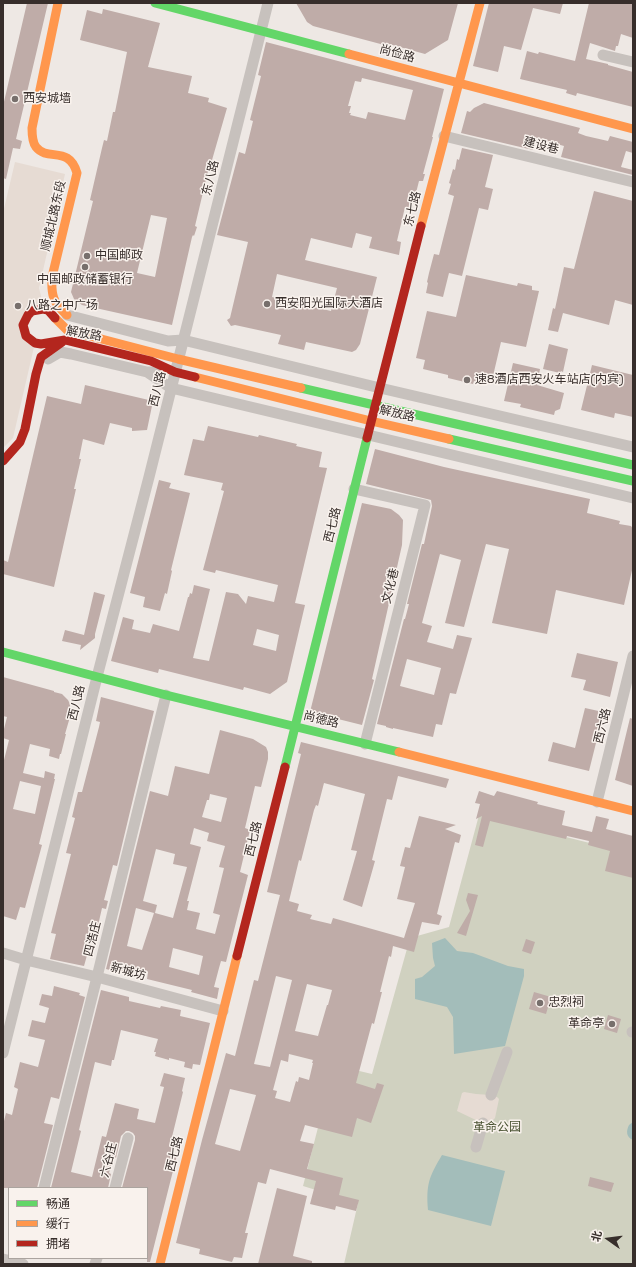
<!DOCTYPE html>
<html>
<head>
<meta charset="utf-8">
<style>
	body { margin:0 }
	#map { position:relative; width:636px; height:1267px; overflow:hidden; background:#eee8e4; font-family:"Space Grotesk","Noto Sans SC",sans-serif }
	canvas { display:block }
	.frame { position:absolute; inset:0; border:4px solid #372e2b; pointer-events:none }
	.legend { position:absolute; left:8px; top:1187px; width:140px; height:72px; box-sizing:border-box; background:#f9f2ed; border:1px solid #aba49f; margin:0; padding:5px 7px; list-style:none; font-size:12px; color:#372e2b }
	.legend li { display:flex; align-items:center; gap:8px; height:20px }
	.legend b { width:20px; border:1px solid #aba49f }
	.north { position:absolute; left:588px; top:1219px; width:40px; height:40px; -webkit-text-stroke:3px #f9f2ed; paint-order:stroke; rotate:284deg; font-size:11px; font-weight:700; line-height:16px; text-align:center; color:#372e2b }
	.north::after { content:''; display:block; margin:auto; width:14px; height:18px; background:#372e2b; clip-path:polygon(50% 0,100% 100%,50% 72%,0 100%) }
</style>
</head>
<body>
<div id="map">
<canvas width="636" height="1267"></canvas>
<div class="frame"></div>
<ul class="legend">
<li><b style="height:5px;background:#63d668"></b>畅通</li>
<li><b style="height:5px;background:#ff974d"></b>缓行</li>
<li><b style="height:5px;background:#b3261e"></b>拥堵</li>
</ul>
<div class="north">北</div>
</div>
<script>
const ctx = document.querySelector('canvas').getContext('2d');
ctx.lineJoin = 'round';
function paint(path, color) { ctx.fillStyle = color; ctx.fill(path, 'evenodd'); }
function stroke(path, color, width, dash) { ctx.strokeStyle = color; ctx.lineWidth = width; ctx.lineCap = dash ? 'butt' : 'round'; ctx.setLineDash(dash || []); ctx.stroke(path); }
function drawText(font, color, halo, rows, align = 'center') {
  ctx.font = font + ' "Space Grotesk","Noto Sans SC",sans-serif'; ctx.lineWidth = 3; ctx.setLineDash([]); ctx.textBaseline = 'middle'; ctx.strokeStyle = halo; ctx.fillStyle = color; for (const [text, x, y, turn = 0] of rows) {
    ctx.save(); ctx.translate(x, y); ctx.rotate((+turn || 0) * Math.PI / 180); ctx.textAlign = isNaN(turn) ? turn : align; if (halo) ctx.strokeText(text, 0, 0); ctx.fillText(text, 0, 0); ctx.restore();
  }
}
paint(new Path2D(`
	M479 815 633 854V1264H344L358 1203 303 1186 334 1065 372 1074 410 938 449 927Z`), '#d0d1c0');
paint(new Path2D(`
	M15 162 65 174 39 288 43 304 24 312 34 347 13 438 3 448V213Z
	M464 1092 476 1094 491 1095 497 1097 499 1099 495 1118 492 1121 486 1123 480 1122 457 1111 462 1093Z`), '#e6dbd3');
paint(new Path2D(`
	M445 938 457 951 473 953 508 966 524 969V976L505 1046 454 1054 453 1017 447 1007 415 999V979L422 977 435 966 433 958 432 943Z
	M633 1122V1140C626 1137 626 1131 629 1125Z
	M442 1155 505 1171 491 1226 428 1210C426 1184 429 1177 442 1155Z`), '#a3bdba');
paint(new Path2D(`
	M27 3H48L16 139 22 141 20 149 13 148 6 179 3 178V106Z
	M296 3H458L448 40 425 54 389 44 388 46 313 26 307 22Z
	M489 3H563L560 14 533 8 521 50 504 46 498 72 473 66Z
	M589 3H633V38L621 34 618 46H616L615 51 590 43 586 59 608 64V65L633 72V107L577 93 576 96 566 93 567 90 520 79 527 51 538 54 539 52 575 61Z
	M103 9 160 23 148 67 192 76 188 93 209 98 208 102 227 108 210 167H209L195 226 197 227 194 236 193 235 192 237 172 325 82 305 74 299 71 292 93 201 90 200 102 148 104 140 107 141 113 112H115L127 52 80 40 87 10 102 14ZM151 215 167 218 155 277 137 273Z
	M266 42 444 89 432 137H433L423 174H425L423 181H419L412 209 405 207 397 241 401 242 399 255 369 248 372 237 356 233 352 248 311 238 305 260 377 277 360 344 356 350 352 352 306 342 304 350 278 344 281 335 235 325 231 326 227 320 230 318 248 242 217 235 239 152 245 154 253 121 250 120 261 76 258 75ZM362 78 413 90 405 120 368 112 366 119 350 115 351 113H349L351 106H348L355 81 361 82ZM277 274 337 288 331 311 272 297Z
	M484 103 580 128 578 133 586 136 608 141 610 136 633 142V153L626 151 621 167 633 170V175L561 157 564 146 536 138 533 150 461 133 467 111 470 112 474 108Z
	M462 148 493 155 485 187 493 189 488 210 479 208 462 276 449 273 443 297 426 293 428 283 427 282 429 273 434 254 439 255 454 196 448 194 451 184 449 183 453 169 455 170 457 159 459 160Z
	M594 191 633 201V305L615 300 609 325 563 313 558 332 548 330 553 308 555 309 564 267 574 269Z
	M466 275 517 286 518 283 532 286V290L539 291 526 347 501 342 493 376 482 373 480 382 474 381 473 384 448 378V375L423 369 425 360 416 358 427 311 456 317Z
	M549 344 568 349 563 372 561 371 560 373 543 369Z
	M513 363 540 369 537 385 564 393 560 409 555 411 554 415 520 407 521 404 504 401Z
	M592 365 633 375V417L615 413 614 418 581 410Z
	M85 385 153 401 147 430 132 431V428L110 423 104 445 83 439 79 459H81L74 489H76L54 587 3 574V560L8 562 47 396 81 404Z
	M208 426 258 437 259 435 297 444 296 446 322 452 319 467 327 468 295 603 305 605 287 682 270 694 244 687 243 690 159 669 158 673 111 661 123 617 134 620 132 629 150 633 153 624 179 631 188 597H189L190 593 192 594 194 585 210 589 193 658 209 661 226 592 238 594 246 604 248 596 274 602 278 585 216 570 215 573 203 570 224 491 221 490 223 483 184 475 193 439 204 441ZM257 629 279 635 276 651 253 645Z
	M375 449 444 467 590 499 587 513 620 521 619 524 631 526 633 529V566L624 605 556 590 547 634 492 623 509 549 486 544 464 627 445 623 461 560 440 554 422 623 432 626 427 642 453 649 457 635 472 638 456 694 450 693 442 725 436 724 433 737 393 728V729L386 727V726L377 724 404 619H405L409 604H407L422 544H424L432 506 431 500 366 484ZM407 659 441 668 434 695 400 686Z
	M159 480 171 483 169 488 190 493 171 570 172 571 167 594 165 593 160 611 143 607 145 597 130 593Z
	M362 503 391 509 399 515 403 520 402 545 372 679 374 680 362 725 310 712Z
	M94 592 105 595 95 634V638L80 650 81 645 62 641 65 630 84 635Z
	M577 653 618 662 610 697 583 690 586 680 571 677Z
	M3 677 54 691V692L62 694 68 700 70 704V717L65 734H66L61 754H60L59 759 49 756 50 749 30 744 23 773 44 778 45 771 55 774 54 779H55L39 844 42 845 25 908 20 907 16 920 3 916V764L9 740 3 738V733L7 717 3 716ZM20 781 41 786 35 814 13 809Z
	M101 697 154 711 117 866 113 865 104 900 108 901 106 909 102 908 97 930 94 929 93 934 84 966 50 959 56 934 51 933 71 854 66 853 75 818 72 817 78 792H82L99 727 100 722 96 721Z
	M585 708 603 712 600 722 601 723 589 771 548 761 553 742 575 748Z
	M630 718 633 719V786L615 780Z
	M220 730 253 739 266 747 268 752V759L261 787 255 786 245 828 250 830 240 872 248 875 226 962 221 961 219 968 214 987 219 988 217 999 191 992 192 990 147 979 148 972 130 967 128 975 106 969 150 791 168 796 175 766 209 774ZM210 794 227 798 221 822 202 817 207 800H209ZM194 828 209 833 207 841 225 846 219 867 224 868 213 913 220 915 215 934 196 929 200 913 187 910 189 901H187L201 847 190 844ZM156 849 175 854 173 864 187 867 173 918 155 913 157 905 143 901ZM136 908 154 913 142 950 127 946ZM173 948 203 956 199 975 169 967Z
	M301 742 449 779 446 788 398 776 392 800 387 799 372 860 375 861 362 907 343 900 357 851 351 850 365 794 324 783 318 806 316 805 314 810 301 861 299 860 289 901 299 904 297 911 312 915 310 919 331 924 333 918 404 938 415 903 397 899 405 867 400 866 405 847 410 848 419 816 456 825 445 829 461 835 459 843 455 842 437 914 442 916 439 925 422 922 414 952 393 946 391 957 389 956 380 992H382L374 1024 372 1023 356 1083 375 1089 377 1083 384 1085 371 1123 357 1118 352 1137 305 1125 300 1141 314 1144 307 1169 343 1178 339 1195 359 1200 356 1211 336 1206 335 1210 310 1204 316 1181 270 1169 266 1184 258 1182 245 1233H248L242 1258 234 1257 232 1262 199 1254 200 1249 176 1243 202 1140 226 1053 235 1056 254 980 258 981 280 895 267 892 301 754 298 753ZM276 976 292 980 270 1067 254 1064ZM307 984 332 990 328 1005H327L318 1036 295 1031ZM289 1054 313 1060 312 1063H313L309 1080 299 1077 298 1082 296 1081 290 1102 275 1098 277 1091 273 1090 281 1060 288 1062ZM230 1089 256 1095 240 1151 215 1144Z
	M479 791 494 796 497 791 538 802 537 804 565 811 562 825 592 832 596 816 609 819 606 829 633 836V878L605 871 610 851 588 845 589 841 567 836 566 839 490 821 483 847 475 845 482 816 476 819 480 804 475 803Z
	M468 893 478 895 466 936 457 933 470 911 466 900Z
	M526 939 535 942 531 954 522 951Z
	M54 986 80 993 79 995 85 997 59 1099 51 1097 44 1123 53 1125 37 1188H3V1125L6 1113 12 1115 18 1089 14 1087 20 1062 38 1067 45 1040 28 1036 32 1020 45 1023 49 1008 39 1005 42 994 52 996Z
	M101 990 129 997V1001L160 1008 161 1006 181 1010 180 1016 210 1023 200 1065 193 1064 192 1069 184 1067 185 1062 169 1058V1060L155 1056 156 1052H154L158 1039 121 1030 114 1060H112L111 1066 95 1062 79 1130 81 1131 71 1172 92 1177 102 1136 106 1137 115 1103 139 1109 137 1119 155 1123 164 1087 160 1086 164 1073 185 1078 182 1091 183 1092 171 1141 176 1142 173 1154 177 1155 150 1262H147V1188H122L135 1140V1136L133 1133 129 1131H126L121 1136 116 1158 113 1157 109 1173 111 1174 108 1188H51Z
	M534 992 551 997 546 1014 529 1009Z
	M608 1015 621 1019 617 1033 604 1029Z
	M590 1177 614 1183 611 1192 588 1186Z
	M277 1188 307 1196 293 1256 312 1261V1264H258Z`), '#bfaca8');
stroke(new Path2D(`
	M603 55 633 62
	M444 136 633 182
	M67 315 168 341 183 340 380 388 633 447
	M48 359 60 352 71 354 147 372H155
	M147 372 171 388 633 498
	M354 489 425 505 365 744
	M597 802 633 656
	M3 953 26 960 97 977 223 1011
	M632 1032H633
	M3 1053 97 677 149 477 268 3
	M491 1095 507 1052
	M476 1147 483 1123
	M44 1188 97 977 166 695
	M115 1188 128 1138
	M3 1259 23 1264
	M95 1264 97 1258`), '#c7c1bd', 11);
stroke(new Path2D(`
	M155 3 349 54
	M301 388 633 465
	M449 439 633 481
	M3 652 166 695 399 752
	M285 767 367 438`), '#63d668', 9);
stroke(new Path2D(`
	M58 3 32 128C32 134 32 142 36 147 48 162 69 145 77 173L52 277C51 295 53 303 67 315
	M349 54 633 129
	M421 226 480 3
	M55 318 67 330 178 359 301 388
	M195 377 371 421 449 439
	M399 752 633 811
	M160 1264 237 956`), '#ff974d', 9);
stroke(new Path2D(`
	M55 318 48 310 43 309 32 311 28 315 23 325 26 336 35 343 41 344 65 340 151 361 175 372 195 377
	M367 438 421 226
	M3 461 20 442 25 429 36 374 41 357 62 342
	M237 956 285 767`), '#b3261e', 9);
for (const [x, y, r, color] of [
	[15,99,4,"#776f6c"],
	[87,256,4,"#776f6c"],
	[85,267,4,"#776f6c"],
	[267,304,4,"#776f6c"],
	[18,306,4,"#776f6c"],
	[467,380,4,"#776f6c"],
	[540,1003,4,"#776f6c"],
	[612,1024,4,"#776f6c"]
]) { const dot = new Path2D(); dot.arc(x, y, r, 0, 2 * Math.PI); ctx.fillStyle = color; ctx.fill(dot); stroke(dot, '#f9f2ed', 1.5); }
drawText('12px', '#372e2b', '#f9f2ed', [
	["尚俭路",397,54,15],
	["建设巷",541,146,14],
	["东八路",211,178,-76],
	["东七路",413,209,-76],
	["顺城北路东段",54,216,-77],
	["解放路",84,334,10],
	["西八路",158,389,-76],
	["解放路",397,414,13],
	["西七路",333,525,-76],
	["文化巷",391,586,-76],
	["西八路",77,703,-76],
	["尚德路",321,720,14],
	["西六路",603,726,-76],
	["西七路",254,839,-76],
	["四浩庄",93,939,-76],
	["新城坊",128,972,15],
	["西七路",175,1154,-76],
	["六谷庄",109,1160,-76]
]);
drawText('12px', '#372e2b', '#f9f2ed', [
	["西安城墙",23,99],
	["中国邮政",95,256],
	["中国邮政储蓄银行",85,280,"center"],
	["西安阳光国际大酒店",275,304],
	["八路之中广场",26,306],
	["速8酒店西安火车站店(内宾)",475,380],
	["忠烈祠",548,1003],
	["革命亭",604,1024,"right"]
], 'left');
drawText('12px', '#4a5332', '#f9f2ed', [
	["革命公园",497,1128]
]);
</script>
</body>
</html>
